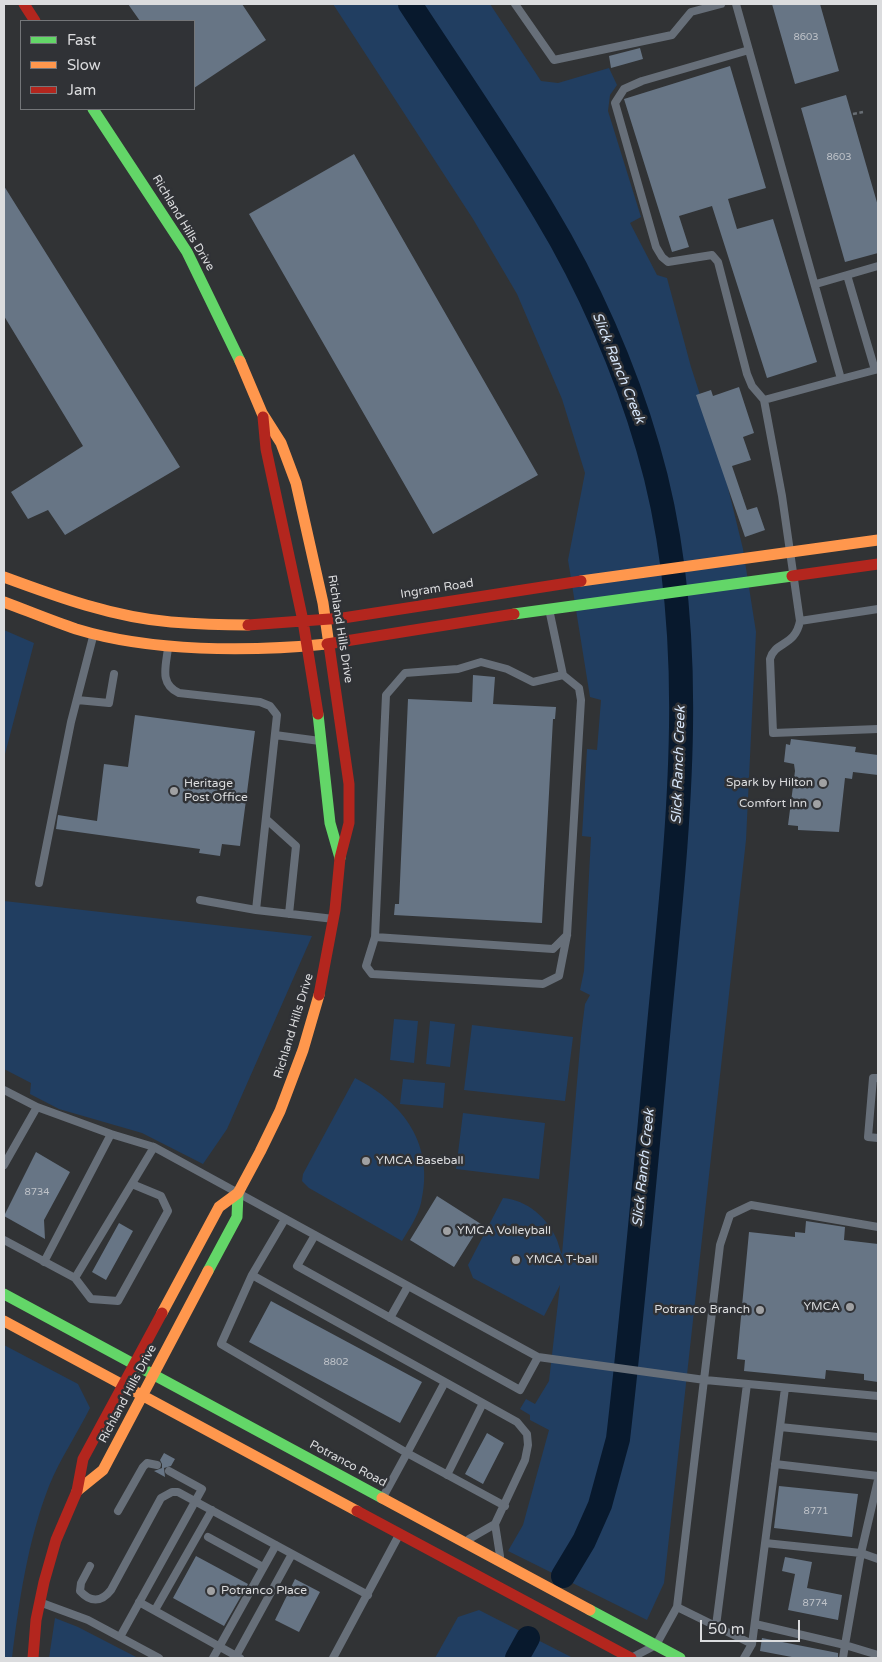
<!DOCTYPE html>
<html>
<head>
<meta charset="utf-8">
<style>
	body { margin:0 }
	#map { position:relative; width:882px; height:1662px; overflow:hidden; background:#313335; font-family:"Varela Round",sans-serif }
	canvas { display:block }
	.frame { position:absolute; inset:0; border:5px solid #dbdcde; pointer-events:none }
	.legend { position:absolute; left:20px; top:20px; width:175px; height:90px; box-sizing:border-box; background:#303236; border:1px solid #747679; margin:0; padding:6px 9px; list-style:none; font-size:15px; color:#dbdcde }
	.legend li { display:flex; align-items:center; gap:10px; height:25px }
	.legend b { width:25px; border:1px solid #747679 }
	.scale { position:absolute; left:700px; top:1620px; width:100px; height:22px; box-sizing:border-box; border:2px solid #dbdcde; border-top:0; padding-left:6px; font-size:15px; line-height:18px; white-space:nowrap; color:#dbdcde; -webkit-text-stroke:4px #303236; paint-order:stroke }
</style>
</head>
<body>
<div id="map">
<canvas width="882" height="1662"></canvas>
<div class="frame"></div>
<ul class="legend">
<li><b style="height:6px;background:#63d668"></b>Fast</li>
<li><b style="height:6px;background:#ff974d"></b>Slow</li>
<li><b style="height:6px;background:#b3261e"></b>Jam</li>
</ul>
<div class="scale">50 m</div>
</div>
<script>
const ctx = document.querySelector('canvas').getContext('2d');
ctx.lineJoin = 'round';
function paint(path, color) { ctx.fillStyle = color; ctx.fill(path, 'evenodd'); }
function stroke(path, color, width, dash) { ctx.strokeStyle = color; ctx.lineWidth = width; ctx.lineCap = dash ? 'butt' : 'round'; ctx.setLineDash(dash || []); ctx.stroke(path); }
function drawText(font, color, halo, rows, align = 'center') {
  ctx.font = font + ' "Varela Round",sans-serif'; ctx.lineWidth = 5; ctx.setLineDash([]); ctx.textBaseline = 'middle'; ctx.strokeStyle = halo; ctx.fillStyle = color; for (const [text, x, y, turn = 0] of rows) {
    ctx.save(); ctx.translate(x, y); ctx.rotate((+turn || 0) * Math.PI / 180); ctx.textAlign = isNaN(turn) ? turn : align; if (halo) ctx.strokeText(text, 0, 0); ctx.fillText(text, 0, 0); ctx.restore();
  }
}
paint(new Path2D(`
	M333 4H490L541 81 558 83 609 68 617 85 610 95 608 111 641 217 630 223 657 275 667 278 691 367 721 459 743 549 756 632 746 840 664 1583 647 1620 508 1551 523 1525 549 1430 530 1420V1415L520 1409 526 1399 535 1404 549 1381 560 1285 544 1316 473 1278 468 1265 503 1198C527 1200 548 1218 557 1240 559 1245 560 1251 562 1254L581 1036 585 1004 590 995 580 990 584 971 591 837 582 836 587 749 597 750 601 700 590 697 568 560 585 473 562 399 517 294 473 219Z
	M4 630 34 643 4 758Z
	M4 901 312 936 227 1129 203 1164 142 1133 59 1109 30 1094 31 1083 4 1069Z
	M394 1019 418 1021 414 1063 390 1060Z
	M430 1021 455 1024 450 1067 426 1064Z
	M472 1025 573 1037 565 1101 464 1090Z
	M355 1078C404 1103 435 1145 421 1203 418 1216 409 1229 402 1241L309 1188 302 1181 303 1174Z
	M403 1079 445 1083 443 1108 400 1104Z
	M463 1113 545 1123 539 1179 456 1169Z
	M4 1345 78 1384 90 1408C77 1434 60 1459 49 1486 28 1540 19 1601 12 1658H4Z
	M479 1610 573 1658H435L458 1617Z
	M55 1618 78 1627 138 1658H49Z`), '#213e61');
stroke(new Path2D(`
	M410 4C455 73 503 142 545 213 588 284 625 368 648 448 703 635 677 835 659 1025 646 1163 634 1301 618 1439L600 1505 584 1541 563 1576
	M517 1658 528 1638`), '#08192d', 24);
paint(new Path2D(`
	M128 4H242L266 40 194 88V21H140Z
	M772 4H820L839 71 795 84Z
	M640 48 643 59 611 68 609 56Z
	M730 66 766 188 728 199 737 229 773 219 817 362 767 378 712 206 679 216 689 247 672 252 624 99Z
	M846 95 878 206V253L845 262 801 108Z
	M354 154 538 475 433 534 249 214Z
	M4 186 180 467 65 535 48 510 28 519 11 492 83 446 4 316Z
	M739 387 754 433 743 437 751 460 732 466 747 510 757 507 765 530 745 537 696 395 711 390 713 396Z
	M473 675 495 677 493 704 556 707 555 719H553L542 923 394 915 395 904H399L408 699 472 702Z
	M135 715 255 731 240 846 222 844 220 856 199 853 200 849 56 829 58 815 97 821 104 764 128 767Z
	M791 739 856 747 855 752 878 755V775L853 772 852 779 845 778 839 832 798 830V826L788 825 795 771 794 764 784 762 786 744 790 745Z
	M36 1152 70 1172 44 1220 45 1239 4 1216Z
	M437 1196 481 1224 454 1267 410 1240Z
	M806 1221 845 1227 844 1240 878 1244V1382L864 1380V1374L826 1370 825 1379 744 1371 745 1360 737 1359 749 1232 795 1237V1232L805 1233Z
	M119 1223 133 1231 106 1280 92 1272Z
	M271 1301 422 1382 400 1423 249 1342Z
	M487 1433 504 1443 483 1484 465 1474Z
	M164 1453 175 1459 171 1466 164 1468 165 1477 154 1471 162 1468V1464L160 1460Z
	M779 1486 858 1494 852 1537 774 1528Z
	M196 1556 248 1584 224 1626 173 1598Z
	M785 1557 812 1562 807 1588 842 1595 838 1620 788 1610 795 1574 782 1571Z
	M295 1579 320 1592 299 1632 275 1620Z
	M762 1638 838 1653V1658H797L760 1651Z`), '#677585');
stroke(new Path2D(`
	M853 114 863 112`), '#686e74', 2.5, [4, 2.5]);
stroke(new Path2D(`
	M515 4 554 60 672 35 691 12 721 4
	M736 4 841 379 764 400 782 496 800 621C795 647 775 641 770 659L773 733 878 729
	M749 50 642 81 624 89 615 103 656 247 662 257 668 262 712 255 718 262 747 374 752 386 764 400
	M816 284 878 266
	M841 379 875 370 847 275
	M800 621 878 609
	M168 648C166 666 159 684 179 693L260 702 270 706 277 715 256 910 334 919
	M563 675 533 682 507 669 481 662 458 669 405 673 386 695 375 937 553 949 567 935
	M77 700 109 703 114 674
	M275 735 320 741
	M266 819 296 846 289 914
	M39 883 71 722 94 633
	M200 900 256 910
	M375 937 366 966 372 974 543 984 559 976 567 935 581 700 579 688 563 675 549 609
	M878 1078H873L868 1137 878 1138
	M4 1090 37 1107 4 1165
	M37 1107 111 1134
	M315 1235 297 1266 520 1390 538 1357
	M4 1240 75 1278 154 1147 538 1357 705 1380 878 1396
	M44 1262 111 1134 154 1147
	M252 1275 445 1382 407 1453 221 1344 252 1275 285 1219
	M75 1278 91 1299 118 1301 168 1211 161 1196 132 1184
	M390 1318 408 1286
	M445 1382 517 1422 527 1434 528 1445 525 1460 495 1524 500 1556
	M780 1427 878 1437
	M775 1464 878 1476
	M447 1475 483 1403
	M383 1497 407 1453 505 1506
	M118 1511 143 1467 147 1463 157 1465
	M208 1537 263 1567
	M469 1539 495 1524
	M765 1543 861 1553 878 1480
	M90 1566 81 1583 80 1591C90 1602 101 1603 111 1590L161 1498 172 1492H178L368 1595
	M139 1602 240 1658
	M42 1603 88 1620 159 1658
	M677 1607 752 1644 744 1658
	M155 1610 212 1510
	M755 1624 845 1645 861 1553 878 1559
	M716 1626 747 1384
	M120 1637 202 1489 169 1471
	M752 1644 785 1388
	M236 1656 292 1554
	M633 1657 656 1645 677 1607 720 1245 730 1215 751 1205 878 1227
	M213 1658 276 1545
	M333 1658 399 1535
	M843 1658 845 1645 878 1655`), '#676f79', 8);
stroke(new Path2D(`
	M93 109 187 252 240 361
	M514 614 792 576
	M318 714 330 823 340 858
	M208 1271 237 1217 238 1193
	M4 1294 382 1498
	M590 1610 680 1658`), '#63d668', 11);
stroke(new Path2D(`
	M240 361 262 413 281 443 296 483 323 603 329 645
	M4 577C58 597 113 617 171 622 196 624 222 625 248 625
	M581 581 878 540
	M4 602C28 611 52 621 76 629 151 652 249 652 327 644
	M162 1313 219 1207 238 1193 260 1152 280 1111 303 1050 319 995
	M4 1321 357 1511
	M77 1491 103 1470 208 1271
	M382 1498 590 1610`), '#ff974d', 11);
stroke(new Path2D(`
	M24 4 35 21
	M263 417 266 449 303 621 318 714
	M792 576 878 564
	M248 625 343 618 581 581
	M327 644 514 614
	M319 995 335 910 340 858 349 823V784L329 645
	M357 1511 631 1658
	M33 1658 36 1620 44 1582 56 1540 77 1491 83 1459 162 1313`), '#b3261e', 11);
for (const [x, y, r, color] of [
	[823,783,5,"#a0a1a3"],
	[174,791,5,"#a0a1a3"],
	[817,804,5,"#a0a1a3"],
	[366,1161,5,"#a0a1a3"],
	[447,1231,5,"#a0a1a3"],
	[516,1260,5,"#a0a1a3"],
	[850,1307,5,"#a0a1a3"],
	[760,1310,5,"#a0a1a3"],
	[211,1591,5,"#a0a1a3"]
]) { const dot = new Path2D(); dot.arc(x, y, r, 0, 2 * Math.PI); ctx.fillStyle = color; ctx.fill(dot); stroke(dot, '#303236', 2); }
drawText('10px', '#bec2c8', null, [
	["8603",806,37],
	["8603",839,157],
	["8734",37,1192],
	["8802",336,1362],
	["8771",816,1511],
	["8774",815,1603]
]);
drawText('12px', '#dbdcde', '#303236', [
	["Richland Hills Drive",183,223,59],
	["Ingram Road",437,589,-9],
	["Richland Hills Drive",340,629,81],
	["Richland Hills Drive",294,1026,-73],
	["Richland Hills Drive",128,1394,-62],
	["Potranco Road",348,1464,28]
]);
drawText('12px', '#dbdcde', '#303236', [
	["Spark by Hilton",813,783,"right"],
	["Heritage",184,784],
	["Post Office",184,798],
	["Comfort Inn",807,804,"right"],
	["YMCA Baseball",376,1161],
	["YMCA Volleyball",457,1231],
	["YMCA T-ball",526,1260],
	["YMCA",840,1307,"right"],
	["Potranco Branch",750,1310,"right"],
	["Potranco Place",221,1591]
], 'left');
drawText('italic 14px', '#d6e5f9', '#303236', [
	["Slick Ranch Creek",618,368,68],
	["Slick Ranch Creek",679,765,-88],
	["Slick Ranch Creek",644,1168,-84]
]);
</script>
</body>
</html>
